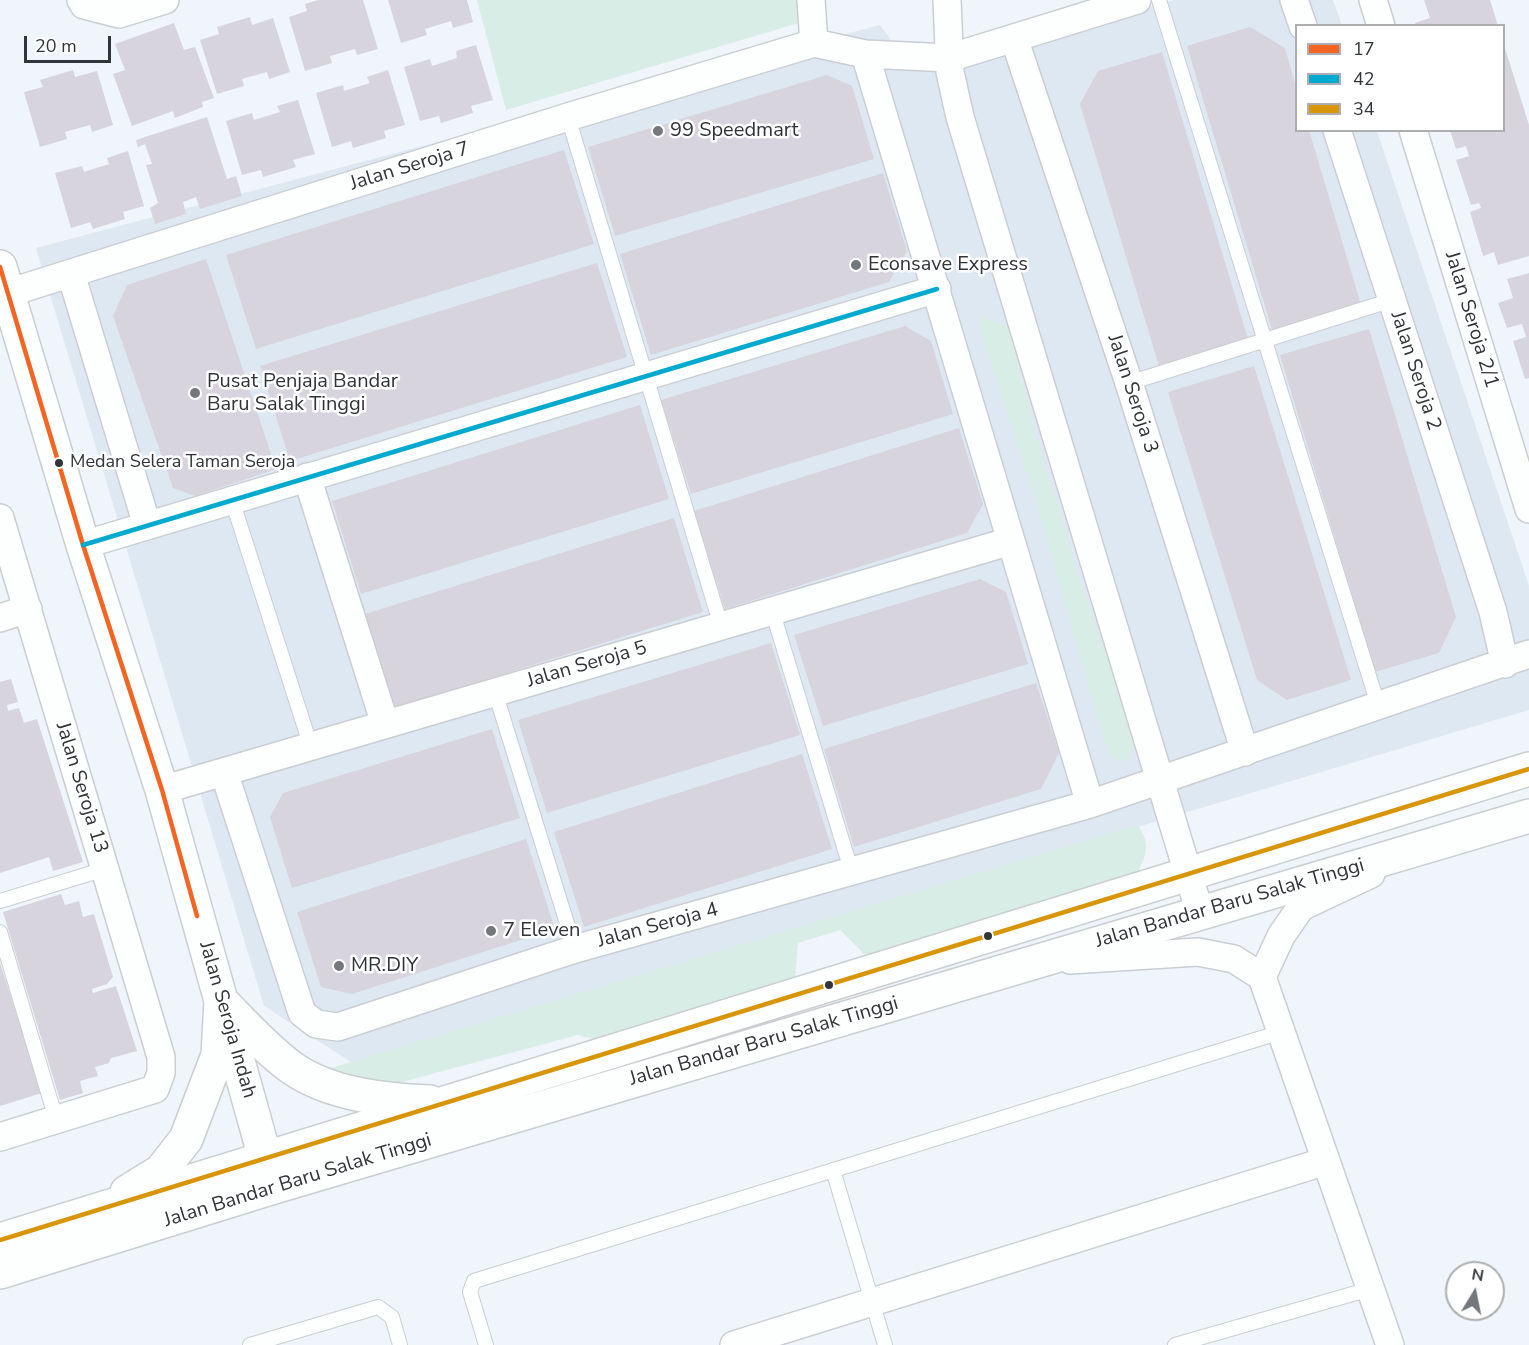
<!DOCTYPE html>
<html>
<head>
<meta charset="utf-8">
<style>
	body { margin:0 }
	#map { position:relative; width:1529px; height:1345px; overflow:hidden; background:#eff5fa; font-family:"Nunito Sans",sans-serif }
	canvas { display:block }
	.legend { position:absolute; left:1295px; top:24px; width:210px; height:108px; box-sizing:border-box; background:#fff; border:2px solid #adaeaf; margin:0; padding:8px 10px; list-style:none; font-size:18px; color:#313438 }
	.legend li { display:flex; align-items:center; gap:12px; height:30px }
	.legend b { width:30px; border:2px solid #adaeaf }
	.north { position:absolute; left:1445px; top:1261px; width:60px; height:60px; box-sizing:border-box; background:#fff; border:2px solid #adaeaf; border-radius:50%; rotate:10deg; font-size:16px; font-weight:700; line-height:24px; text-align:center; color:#313438 }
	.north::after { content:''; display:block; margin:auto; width:21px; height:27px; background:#74787c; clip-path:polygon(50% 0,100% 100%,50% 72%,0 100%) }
	.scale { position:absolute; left:24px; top:36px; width:87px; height:27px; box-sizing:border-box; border:3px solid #313438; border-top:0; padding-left:8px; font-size:18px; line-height:21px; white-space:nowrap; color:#313438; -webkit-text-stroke:4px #fff; paint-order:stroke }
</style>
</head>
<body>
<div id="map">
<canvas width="1529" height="1345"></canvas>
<ul class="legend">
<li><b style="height:8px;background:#f26522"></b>17</li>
<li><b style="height:8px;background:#00a9ce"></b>42</li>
<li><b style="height:8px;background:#d99508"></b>34</li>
</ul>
<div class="north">N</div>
<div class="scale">20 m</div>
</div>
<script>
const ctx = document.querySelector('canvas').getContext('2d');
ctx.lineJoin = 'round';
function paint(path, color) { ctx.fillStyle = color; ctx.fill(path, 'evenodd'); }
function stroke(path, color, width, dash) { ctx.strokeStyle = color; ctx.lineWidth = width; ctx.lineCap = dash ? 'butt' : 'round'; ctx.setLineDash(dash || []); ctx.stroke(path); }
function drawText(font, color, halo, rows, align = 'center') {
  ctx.font = font + ' "Nunito Sans",sans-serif'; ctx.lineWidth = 5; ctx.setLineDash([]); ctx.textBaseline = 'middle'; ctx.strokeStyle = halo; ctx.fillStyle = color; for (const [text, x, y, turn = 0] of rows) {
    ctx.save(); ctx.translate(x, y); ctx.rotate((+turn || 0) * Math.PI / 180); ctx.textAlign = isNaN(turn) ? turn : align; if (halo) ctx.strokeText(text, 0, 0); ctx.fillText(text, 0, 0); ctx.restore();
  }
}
paint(new Path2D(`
	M1174 0H1333L1342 25 1296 26V130L1377 131 1529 586V710L351 1062 264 1006 36 248 880 25 913 70Z`), '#dee8f3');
paint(new Path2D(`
	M477 0H800L802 22 506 110Z
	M984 318 1008 325 1037 437 1080 580 1111 667 1125 715 1133 745 1129 759 1122 762 1110 757 1101 731 1039 512 979 326 980 320Z
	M1137 825C1152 843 1146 855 1137 874L868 958 840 930 798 943 795 980 601 1041 578 1035 398 1083 371 1082 321 1071Z`), '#d7ede5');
paint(new Path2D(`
	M318 0H363L378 49 357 55 355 49 330 56 332 63 305 71 289 17 307 11 305 4Z
	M388 0H467L473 22 453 28 451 21 425 29 427 35 401 43Z
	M1424 0H1490L1498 26H1416L1415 23 1430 18Z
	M250 17 252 25 273 18 290 72 269 79 267 72 242 79 244 86 217 94 200 40 219 34 217 27Z
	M174 23 184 50 195 47 214 98 202 102 203 107 175 118 173 111 132 126 113 74 125 70 115 44Z
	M1250 27 1285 48 1296 87V130H1309L1362 308 1273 333 1187 46Z
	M476 45 493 100 471 106 473 113 441 123 439 116 420 121 404 67 430 59 432 66 457 58 456 51Z
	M1504 45 1529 125V256L1498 265 1494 252 1483 256 1470 212 1481 208 1479 203 1471 205 1456 160 1469 156 1466 146 1456 149 1450 130H1504Z
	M1162 52 1248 339 1159 366 1080 104 1098 71Z
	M73 70 75 77 97 71 113 125 92 132 90 125 65 132 67 139 40 147 24 92 43 87 40 80Z
	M388 70 405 125 384 131 386 138 353 148 351 141 332 147 316 93 343 85 344 91 370 83 367 77Z
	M827 75 852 86 874 159 615 236 588 147Z
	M298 100 315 154 293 160 296 167 263 177 261 170 242 175 226 121 252 113 254 120 280 112 277 106Z
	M207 117 227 179 236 176 242 196 200 209 196 197 183 202 186 214 155 224 150 208 158 203 146 165 152 164 145 144 138 147 136 140Z
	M564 150 594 244 256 349 226 255Z
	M128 151 144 206 123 212 125 219 93 229 90 222 71 228 55 173 82 166 84 172 109 164 107 158Z
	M883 173 907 251 889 282 651 355 620 254Z
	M206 259 276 469 195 496 173 488 113 316 127 285Z
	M597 263 627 357 290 461 260 366Z
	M1529 273V378L1525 379 1513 341 1526 337 1522 324 1507 328 1498 303 1513 298 1507 279Z
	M905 326 931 341 953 414 691 494 661 400Z
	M1369 329 1456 617 1439 653 1375 672 1280 355Z
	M1254 366 1351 680 1287 700 1257 680 1168 392Z
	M640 405 669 499 361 594 332 501Z
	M959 428 983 504 967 533 725 609 694 511Z
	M674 518 703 612 394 708 365 614Z
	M980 579 1006 592 1028 664 823 726 794 635Z
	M771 643 800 735 547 813 518 720Z
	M11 679 18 702 7 705 8 711 19 708 24 723 37 719 83 862 53 871 49 857 0 873V682Z
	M1036 683 1059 753 1041 789 854 847 824 749Z
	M492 729 520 818 292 888 270 817 283 793Z
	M802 754 832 849 584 927 554 832Z
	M526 839 555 929 352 994 321 987 297 912Z
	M61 894 65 905 79 901 83 917 94 914 113 977 107 984 92 989 93 993 116 986 137 1051 111 1058 109 1063 95 1067 98 1076 80 1081 83 1093 60 1100 3 912Z
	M0 963 42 1093 0 1106Z`), '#d7d4dd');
const service = new Path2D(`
	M1159 0 1379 708
	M568 117 721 626
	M1129 383 1392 300
	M232 500 311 747
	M772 610 852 873
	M495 692 575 949
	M0 901 105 869
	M0 932 56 1119
	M833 1170 885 1345
	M250 1345 378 1307 392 1317 400 1345
	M486 1345 470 1292 474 1281 1281 1032
	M1175 1345 1370 1289`);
const minor = new Path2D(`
	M81 0 84 5 119 14 165 0
	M811 0 814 43
	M947 0 950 72 960 117 1200 913
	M1294 0 1303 26
	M1373 0 1381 26
	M1014 38 1129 383 1245 752
	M865 54 1090 804
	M1337 130 1493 612 1505 664
	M1413 130 1529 509
	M71 274 147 525
	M8 293 568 117 814 43 865 54 949 58 1137 0
	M307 477 385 724
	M0 518 161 1057V1073L155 1089 0 1137
	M83 545 937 289
	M0 618 28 609
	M224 772 302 1013 316 1024 338 1027 575 949 1090 804 1529 654
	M162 790 1011 541
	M1070 960 1198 952 1234 959 1262 977 1390 1345
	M1262 977 1281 936 1301 907 1371 874
	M734 1345 1326 1161`);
const tertiary = new Path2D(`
	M0 267 83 545 162 790 273 1186`);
const secondary = new Path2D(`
	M221 1001C244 1024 266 1049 292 1068 331 1095 385 1100 430 1102
	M127 1192 161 1171 186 1139 218 1055 221 1001
	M0 1240 1529 769
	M0 1272 274 1187 1529 816`);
stroke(service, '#caced2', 16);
stroke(minor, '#caced2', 30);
stroke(tertiary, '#caced2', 36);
stroke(secondary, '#caced2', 36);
stroke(service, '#fdfefe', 14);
stroke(minor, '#fdfefe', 27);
stroke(tertiary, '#fdfefe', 33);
stroke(secondary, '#fdfefe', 33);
stroke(new Path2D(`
	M0 267 83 545 162 790 197 916`), '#f26522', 4.5);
stroke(new Path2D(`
	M83 545 937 289`), '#00a9ce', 4.5);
stroke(new Path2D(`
	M0 1240 1529 769`), '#d99508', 4.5);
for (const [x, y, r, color] of [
	[658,131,6,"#74787c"],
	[856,265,6,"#74787c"],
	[195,393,6,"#74787c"],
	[59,463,5,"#313438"],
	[491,931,6,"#74787c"],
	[988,936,5,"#313438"],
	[339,966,6,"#74787c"],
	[829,985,5,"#313438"]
]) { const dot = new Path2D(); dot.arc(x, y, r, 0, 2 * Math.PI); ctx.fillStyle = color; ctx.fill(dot); stroke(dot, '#fff', 2); }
drawText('18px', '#313438', '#fff', [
	["Medan Selera Taman Seroja",70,463]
], 'left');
drawText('20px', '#313438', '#fff', [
	["99 Speedmart",670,131],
	["Econsave Express",868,265],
	["Pusat Penjaja Bandar",207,382],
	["Baru Salak Tinggi",207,405],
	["7 Eleven",503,931],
	["MR.DIY",351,966]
], 'left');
drawText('20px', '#313438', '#fff', [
	["Jalan Seroja 7",410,167,-17],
	["Jalan Seroja 2/1",1471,320,73],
	["Jalan Seroja 2",1415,371,72],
	["Jalan Seroja 3",1132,394,72],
	["Jalan Seroja 5",587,665,-16],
	["Jalan Seroja 13",81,788,73],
	["Jalan Bandar Baru Salak Tinggi",1230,904,-16],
	["Jalan Seroja 4",658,926,-15],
	["Jalan Seroja Indah",227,1020,74],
	["Jalan Bandar Baru Salak Tinggi",764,1042,-16],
	["Jalan Bandar Baru Salak Tinggi",298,1181,-17]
]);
</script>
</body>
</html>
